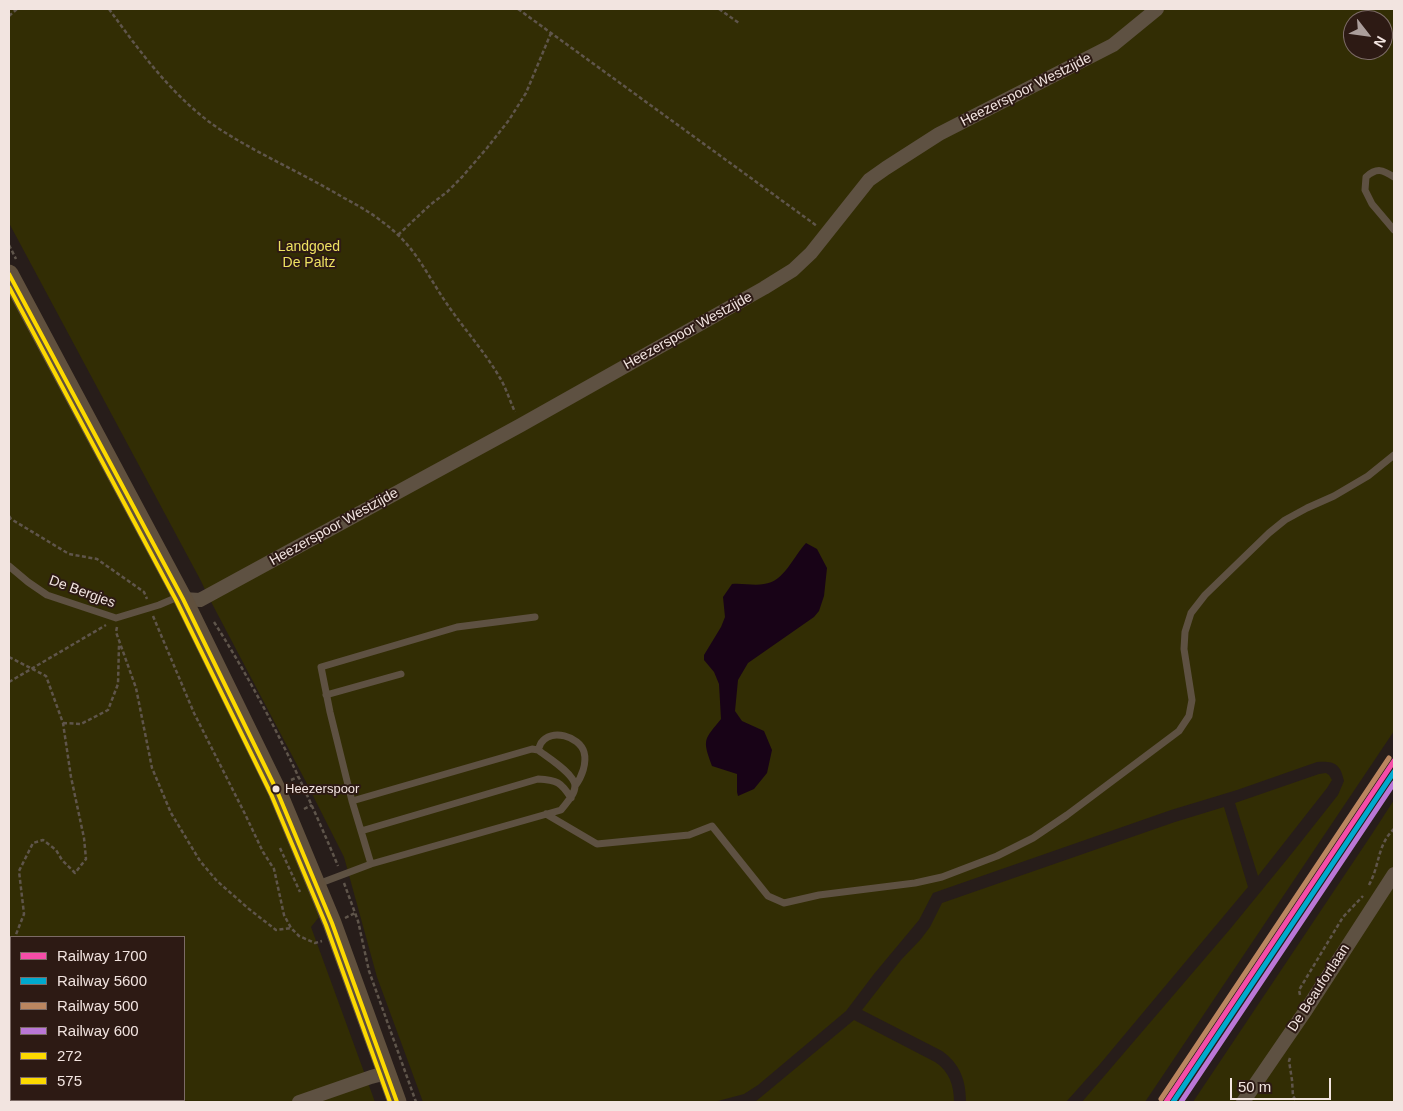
<!DOCTYPE html>
<html>
<head>
<meta charset="utf-8">
<style>
	body { margin:0 }
	#map { position:relative; width:1403px; height:1111px; overflow:hidden; background:#271d1a; font-family:Arial,sans-serif }
	canvas { display:block }
	.frame { position:absolute; inset:0; border:10px solid #f2e4e0; pointer-events:none }
	.legend { position:absolute; left:10px; top:936px; width:175px; height:165px; box-sizing:border-box; background:#2d1a14; border:1px solid #7c6b66; margin:0; padding:6px 9px; list-style:none; font-size:15px; color:#f2e4e0 }
	.legend li { display:flex; align-items:center; gap:10px; height:25px }
	.legend b { width:25px; border:1px solid #7c6b66 }
	.north { position:absolute; left:1343px; top:10px; width:50px; height:50px; box-sizing:border-box; background:#2d1a14; border:1px solid #7c6b66; border-radius:50%; rotate:120deg; font-size:14px; font-weight:700; line-height:20px; text-align:center; color:#f2e4e0 }
	.north::after { content:''; display:block; margin:auto; width:18px; height:22px; background:#ab9e9b; clip-path:polygon(50% 0,100% 100%,50% 72%,0 100%) }
	.scale { position:absolute; left:1230px; top:1078px; width:101px; height:22px; box-sizing:border-box; border:2px solid #f2e4e0; border-top:0; padding-left:6px; font-size:15px; line-height:18px; white-space:nowrap; color:#f2e4e0; -webkit-text-stroke:4px #2d1a14; paint-order:stroke }
</style>
</head>
<body>
<div id="map">
<canvas width="1403" height="1111"></canvas>
<div class="frame"></div>
<ul class="legend">
<li><b style="height:6px;background:#f54da8"></b>Railway 1700</li>
<li><b style="height:6px;background:#00a9ce"></b>Railway 5600</li>
<li><b style="height:6px;background:#bb8660"></b>Railway 500</li>
<li><b style="height:6px;background:#ba77d6"></b>Railway 600</li>
<li><b style="height:6px;background:#fcd900"></b>272</li>
<li><b style="height:6px;background:#fcd900"></b>575</li>
</ul>
<div class="north">N</div>
<div class="scale">50 m</div>
</div>
<script>
const ctx = document.querySelector('canvas').getContext('2d');
ctx.lineJoin = 'round';
function paint(path, color) { ctx.fillStyle = color; ctx.fill(path, 'evenodd'); }
function stroke(path, color, width, dash) { ctx.strokeStyle = color; ctx.lineWidth = width; ctx.lineCap = dash ? 'butt' : 'round'; ctx.setLineDash(dash || []); ctx.stroke(path); }
function drawText(font, color, halo, rows, align = 'center') {
  ctx.font = font + ' Arial,sans-serif'; ctx.lineWidth = 4; ctx.setLineDash([]); ctx.textBaseline = 'middle'; ctx.strokeStyle = halo; ctx.fillStyle = color; for (const [text, x, y, turn = 0] of rows) {
    ctx.save(); ctx.translate(x, y); ctx.rotate((+turn || 0) * Math.PI / 180); ctx.textAlign = isNaN(turn) ? turn : align; if (halo) ctx.strokeText(text, 0, 0); ctx.fillText(text, 0, 0); ctx.restore();
  }
}
paint(new Path2D(`
	M9 9H1394V731L1145 1102H1082L1231 928 1293 852 1338 795 1344 781C1340 763 1334 761 1317 762L1237 790 1171 810 933 893 919 920 874 974 846 1011 758 1085 744 1094 714 1102H423L377 977 344 857 305 780 208 596 201 581 9 223ZM1353 20H1383V50H1353Z
	M9 287 267 777 319 917 311 927 375 1102H137L136 1100H184V937H11V1080L9 1081Z
	M1326 773 1329 775 1332 780 1327 788 1258 876 1235 803 1319 774Z
	M1394 800V1102H1193L1372 834Z
	M1224 807 1248 887 1100 1064 1066 1102H966C966 1080 960 1064 942 1051L862 1010 901 960 921 939 930 927 942 903 1175 822Z
	M854 1020 935 1062C949 1071 954 1085 954 1102H755Z`), '#322d04');
paint(new Path2D(`
	M806 543 817 549 827 568 824 596 819 611 814 617 748 663 738 680 735 711 742 721 764 731 772 750 767 773 754 789 738 796 737 792V774L712 766C702 739 704 740 721 719L719 684 714 672 704 660V655L721 627 725 617 723 597 732 584C743 583 754 586 764 584 784 582 793 557 806 543Z`), '#180317');
stroke(new Path2D(`
	M109 9C140 52 176 101 221 130 260 155 304 174 344 198 363 208 381 219 397 234 418 253 431 281 447 304 464 329 485 352 500 378 506 388 510 401 515 412
	M518 9 817 226
	M719 9 739 23
	M9 16 17 9
	M398 235 430 205 447 192 462 177 487 148 509 120 526 93 551 33
	M9 245 16 259
	M9 516 11 519 69 554 97 559 144 592 147 599
	M153 616 194 713 245 814 263 852 274 869 284 915 291 928 299 936 315 943 322 941
	M214 622C263 699 303 782 338 866
	M117 627 116 632 136 688 152 768 171 813 200 861 217 881 249 909 276 930 291 928
	M9 657 46 676 63 723 71 777 84 838 86 859 75 873 62 860 56 850 43 840 33 843 19 871 24 914 15 937
	M9 682 106 625
	M63 723 81 724 108 710 118 684 119 645
	M291 780 298 777
	M304 809 312 805
	M280 848 300 892
	M344 883 358 921 369 971 416 1102
	M1369 885C1380 865 1377 845 1394 829
	M345 918 355 913
	M9 954 11 947
	M1300 995 1299 990 1343 917 1363 896
	M1290 1058 1289 1061 1292 1080 1293 1096 1297 1102`), '#5f554b', 2.5, [4, 2.5]);
stroke(new Path2D(`
	M1394 177C1383 170 1377 167 1366 177L1365 190 1372 204 1394 230
	M9 566 28 582 47 595 116 618 159 605 173 599H180
	M326 695 401 674
	M538 750C539 748 540 745 541 743 551 728 579 736 584 752 587 763 582 777 575 786
	M352 801 330 712 321 667 457 627 535 617
	M546 814 597 844 689 835 712 826 768 896 784 903 819 895 915 883 942 877 997 856 1033 838 1067 815 1179 731 1189 716 1192 700 1184 649 1185 632 1191 613 1205 595 1269 533 1285 520 1307 508 1334 496 1368 476 1394 455
	M361 831 538 779C557 780 561 782 571 798
	M318 884 371 864 561 810C566 803 575 795 575 786 575 774 547 757 538 750L532 749 352 801 371 864`), '#5e5142', 7);
stroke(new Path2D(`
	M183 599 200 600 521 425 764 288 793 270 811 253 869 180 886 168 939 134 1113 45 1157 9
	M299 1102 371 1077 386 1073
	M1243 1102 1306 1010 1394 874`), '#5e5142', 14);
stroke(new Path2D(`
	M9 274 183 599 277 791 332 923 397 1102`), '#60503d', 19);
stroke(new Path2D(`
	M9 274 183 599 277 791 332 923 397 1102`), '#fcd900', 4);
stroke(new Path2D(`
	M9 287 177 602 271 794 326 925 390 1102`), '#fcd900', 4);
stroke(new Path2D(`
	M1166 1102 1394 761`), '#f54da8', 5);
stroke(new Path2D(`
	M1173 1102 1394 772`), '#00a9ce', 5);
stroke(new Path2D(`
	M1161 1099 1389 758`), '#bb8660', 5);
stroke(new Path2D(`
	M1181 1102 1394 783`), '#ba77d6', 5);
for (const [x, y, r, color] of [
	[276,789,4.5,"#f2e4e0"]
]) { const dot = new Path2D(); dot.arc(x, y, r, 0, 2 * Math.PI); ctx.fillStyle = color; ctx.fill(dot); stroke(dot, '#2d1a14', 2); }
drawText('13px', '#f2e4e0', '#2d1a14', [
	["Heezerspoor",285,789]
], 'left');
drawText('14px', '#f2e4e0', '#2d1a14', [
	["Heezerspoor Westzijde",1026,90,-27],
	["Heezerspoor Westzijde",688,331,-29],
	["Heezerspoor Westzijde",334,527,-29],
	["De Bergjes",82,592,20],
	["De Beaufortlaan",1319,988,-57]
]);
drawText('14px', '#ede061', '#2d1a14', [
	["Landgoed",309,247],
	["De Paltz",309,263]
]);
</script>
</body>
</html>
